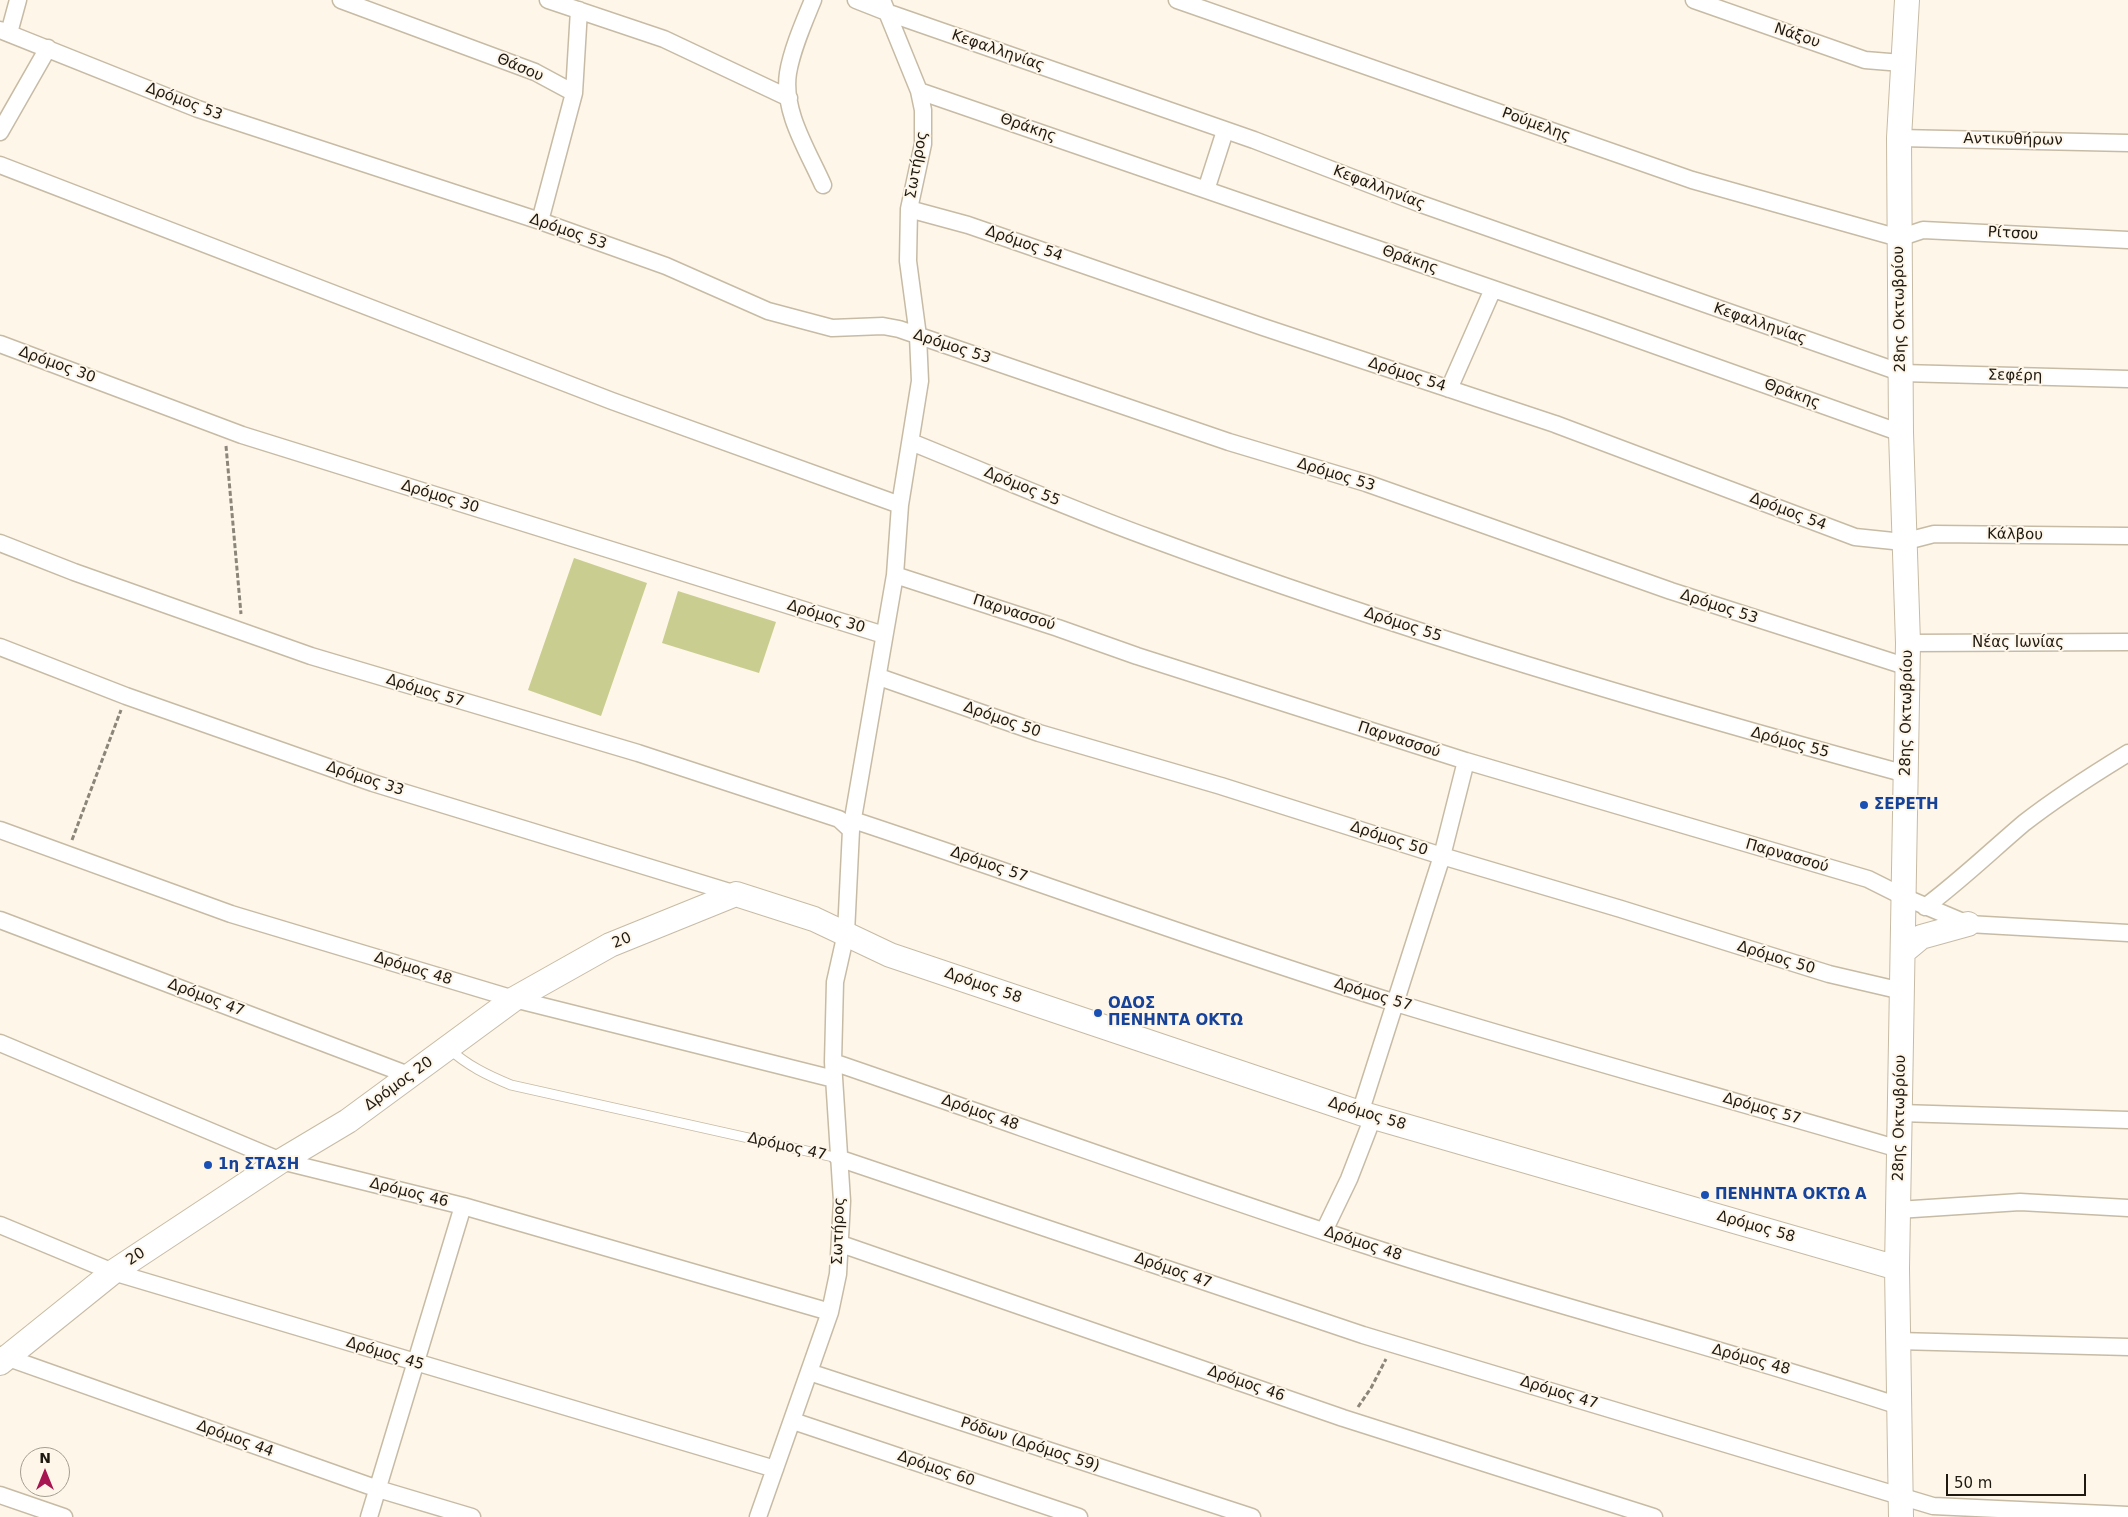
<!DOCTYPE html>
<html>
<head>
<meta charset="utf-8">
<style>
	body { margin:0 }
	#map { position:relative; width:2128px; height:1517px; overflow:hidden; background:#fef6e8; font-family:"DejaVu Sans",sans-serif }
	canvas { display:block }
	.north { position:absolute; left:20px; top:1447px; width:50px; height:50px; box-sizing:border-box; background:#fef6e8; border:1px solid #a49e92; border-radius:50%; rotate:0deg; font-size:14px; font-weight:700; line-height:20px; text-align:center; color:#1e1911 }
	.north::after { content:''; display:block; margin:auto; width:18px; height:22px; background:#a71652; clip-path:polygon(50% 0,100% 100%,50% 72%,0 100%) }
	.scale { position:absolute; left:1946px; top:1474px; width:140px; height:22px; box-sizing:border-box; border:2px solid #1e1911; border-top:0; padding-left:6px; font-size:15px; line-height:18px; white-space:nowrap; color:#1e1911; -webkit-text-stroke:4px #fef6e8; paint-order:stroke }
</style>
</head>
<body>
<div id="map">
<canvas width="2128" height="1517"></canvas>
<div class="north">N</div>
<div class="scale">50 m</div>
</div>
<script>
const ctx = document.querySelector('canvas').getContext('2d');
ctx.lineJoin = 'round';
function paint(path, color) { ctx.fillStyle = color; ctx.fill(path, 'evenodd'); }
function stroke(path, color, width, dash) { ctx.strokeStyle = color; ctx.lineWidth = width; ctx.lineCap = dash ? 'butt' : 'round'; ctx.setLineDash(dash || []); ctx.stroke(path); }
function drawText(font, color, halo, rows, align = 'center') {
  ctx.font = font + ' "DejaVu Sans",sans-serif'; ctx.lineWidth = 4; ctx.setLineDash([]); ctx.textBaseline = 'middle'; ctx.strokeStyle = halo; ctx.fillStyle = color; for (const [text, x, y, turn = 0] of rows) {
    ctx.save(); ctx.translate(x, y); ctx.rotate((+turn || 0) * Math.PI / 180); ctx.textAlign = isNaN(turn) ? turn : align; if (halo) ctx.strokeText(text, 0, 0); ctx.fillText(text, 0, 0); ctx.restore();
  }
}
paint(new Path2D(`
	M574 558 647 583 601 716 528 690Z
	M678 591 776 622 759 673 662 643Z`), '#c9ce90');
const lane = new Path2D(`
	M448 1048C468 1066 487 1075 511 1085L838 1158`);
const street = new Path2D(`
	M341 0 535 72 574 93 540 221
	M548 0 664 39 789 98
	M813 0C804 22 792 49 788 73 782 111 808 151 823 185
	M856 0 889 13 1254 140 1421 204 1902 373 2128 379
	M1177 0 1692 180 1899 238 1923 230 2128 240
	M1694 0 1865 60 1902 63
	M0 30 198 109 540 221 666 266 768 311 832 328 883 326 899 329 1229 442 1366 483 1671 591 1908 667
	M9 33 18 0
	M919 91 1595 324 1901 433
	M574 93 579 10
	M0 132 48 48
	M1899 138 2128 143
	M0 165 612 401 900 505
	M1206 190 1225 131
	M909 209 968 225 1263 327 1555 424 1855 537 1903 542 1934 534 2128 536
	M0 344 242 435 884 635
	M1449 389 1493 289
	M911 442C990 474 1070 509 1150 538 1398 630 1652 705 1906 774
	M0 543 74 572 311 656 638 753 839 819 851 830
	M895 575 1058 628 1137 656 1466 761 1868 879 1904 897 1968 924 2128 933
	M1908 643 2128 642
	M0 647 126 696 373 783 736 894
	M879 677 1039 733 1221 786 1442 856 1621 909 1829 974 1902 991
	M853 820C1035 880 1214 947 1396 1003 1563 1054 1732 1100 1899 1149
	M0 830 231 914 514 999 834 1079
	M1925 907C1960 881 1991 851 2024 823 2057 797 2092 775 2128 753
	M0 920 411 1076
	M0 1043 281 1161 463 1206 830 1312
	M833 1062C1011 1123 1187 1187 1365 1245 1542 1303 1723 1348 1899 1406
	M1360 1113 1442 856 1466 761
	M1900 1113 2128 1120
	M838 1158 1363 1335 1933 1506 2128 1515
	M1898 1210 2020 1202 2128 1208
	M0 1225 113 1272 775 1469
	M1324 1231 1349 1179 1373 1117
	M841 1244 1343 1418 1654 1517
	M1898 1341 2128 1347
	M0 1355 378 1489 472 1517
	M809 1372 1252 1517
	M793 1421 1079 1517
	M0 1495 64 1517
	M369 1517 463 1206
	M758 1517 830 1312 838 1274 842 1201 833 1062 835 982 846 933 851 830 895 575 900 505 920 381 918 336 908 261 909 209 923 144V110L919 91 882 0`);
const secondary = new Path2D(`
	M1903 952 1921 937 1968 924
	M0 1363 113 1272 281 1161 348 1121 514 999 610 945 736 894 814 919 890 955 1360 1113 1897 1268
	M1901 1517 1897 1268 1908 643 1901 433 1899 138 1907 0`);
stroke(lane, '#c7bba5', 11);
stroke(street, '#c7bba5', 19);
stroke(secondary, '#c7bba5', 26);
stroke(new Path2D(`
	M226 446 241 614
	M72 840 121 710
	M1358 1407 1371 1388 1386 1359`), '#8b857a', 3, [5, 2.5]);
stroke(lane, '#fff', 9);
stroke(street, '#fff', 16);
stroke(secondary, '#fff', 24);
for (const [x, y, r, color] of [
	[1864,805,5,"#1a4fb4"],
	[1098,1013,5,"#1a4fb4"],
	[208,1165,5,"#1a4fb4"],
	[1705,1195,5,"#1a4fb4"]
]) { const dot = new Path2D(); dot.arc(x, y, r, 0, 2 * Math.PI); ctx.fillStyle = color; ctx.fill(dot); stroke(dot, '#fef6e8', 2); }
drawText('15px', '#1e1911', '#fef6e8', [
	["Νάξου",1797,36,19],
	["Κεφαλληνίας",998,51,19],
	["Θάσου",520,68,23],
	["Δρόμος 53",184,102,21],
	["Ρούμελης",1536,125,20],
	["Θράκης",1028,128,19],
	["Αντικυθήρων",2013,140,1],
	["Σωτήρος",917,165,-80],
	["Κεφαλληνίας",1379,188,21],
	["Δρόμος 53",568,232,19],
	["Ρίτσου",2013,234,3],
	["Δρόμος 54",1024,244,19],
	["Θράκης",1410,260,19],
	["28ης Οκτωβρίου",1900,309,-91],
	["Κεφαλληνίας",1760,324,19],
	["Δρόμος 53",952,347,18],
	["Δρόμος 30",57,365,20],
	["Δρόμος 54",1407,375,18],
	["Σεφέρη",2015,376,1],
	["Θράκης",1792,394,20],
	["Δρόμος 53",1336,475,17],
	["Δρόμος 55",1022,487,22],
	["Δρόμος 30",440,497,17],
	["Δρόμος 54",1788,512,21],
	["Κάλβου",2015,535,1],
	["Δρόμος 53",1719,607,18],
	["Παρνασσού",1014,613,18],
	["Δρόμος 30",826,617,17],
	["Δρόμος 55",1403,625,18],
	["Νέας Ιωνίας",2018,643],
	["Δρόμος 57",425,691,17],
	["28ης Οκτωβρίου",1907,713,-89],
	["Δρόμος 50",1002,720,19],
	["Παρνασσού",1399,740,18],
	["Δρόμος 55",1790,743,15],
	["Δρόμος 33",365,779,18],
	["Δρόμος 50",1389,839,18],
	["Παρνασσού",1787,856,16],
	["Δρόμος 57",989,865,19],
	["20",622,941,-22],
	["Δρόμος 50",1776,958,17],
	["Δρόμος 48",413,969,17],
	["Δρόμος 58",983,986,19],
	["Δρόμος 57",1373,995,17],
	["Δρόμος 47",206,998,21],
	["Δρόμος 20",399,1084,-36],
	["Δρόμος 57",1762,1109,16],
	["Δρόμος 48",980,1113,19],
	["Δρόμος 58",1367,1114,17],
	["28ης Οκτωβρίου",1900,1118,-89],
	["Δρόμος 47",787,1147,13],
	["Δρόμος 46",409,1193,14],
	["Δρόμος 58",1756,1227,16],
	["Σωτήρος",839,1231,-88],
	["Δρόμος 48",1363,1244,18],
	["20",136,1257,-33],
	["Δρόμος 47",1173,1271,19],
	["Δρόμος 45",385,1354,17],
	["Δρόμος 48",1751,1360,15],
	["Δρόμος 46",1246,1384,19],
	["Δρόμος 47",1559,1393,17],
	["Δρόμος 44",235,1439,20],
	["Ρόδων (Δρόμος 59)",1030,1445,18],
	["Δρόμος 60",936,1469,19]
]);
drawText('bold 15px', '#164399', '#fef6e8', [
	["ΣΕΡΕΤΗ",1874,805],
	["ΟΔΟΣ",1108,1004],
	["ΠΕΝΗΝΤΑ ΟΚΤΩ",1108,1021],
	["1η ΣΤΑΣΗ",218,1165],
	["ΠΕΝΗΝΤΑ ΟΚΤΩ Α",1715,1195]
], 'left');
</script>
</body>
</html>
